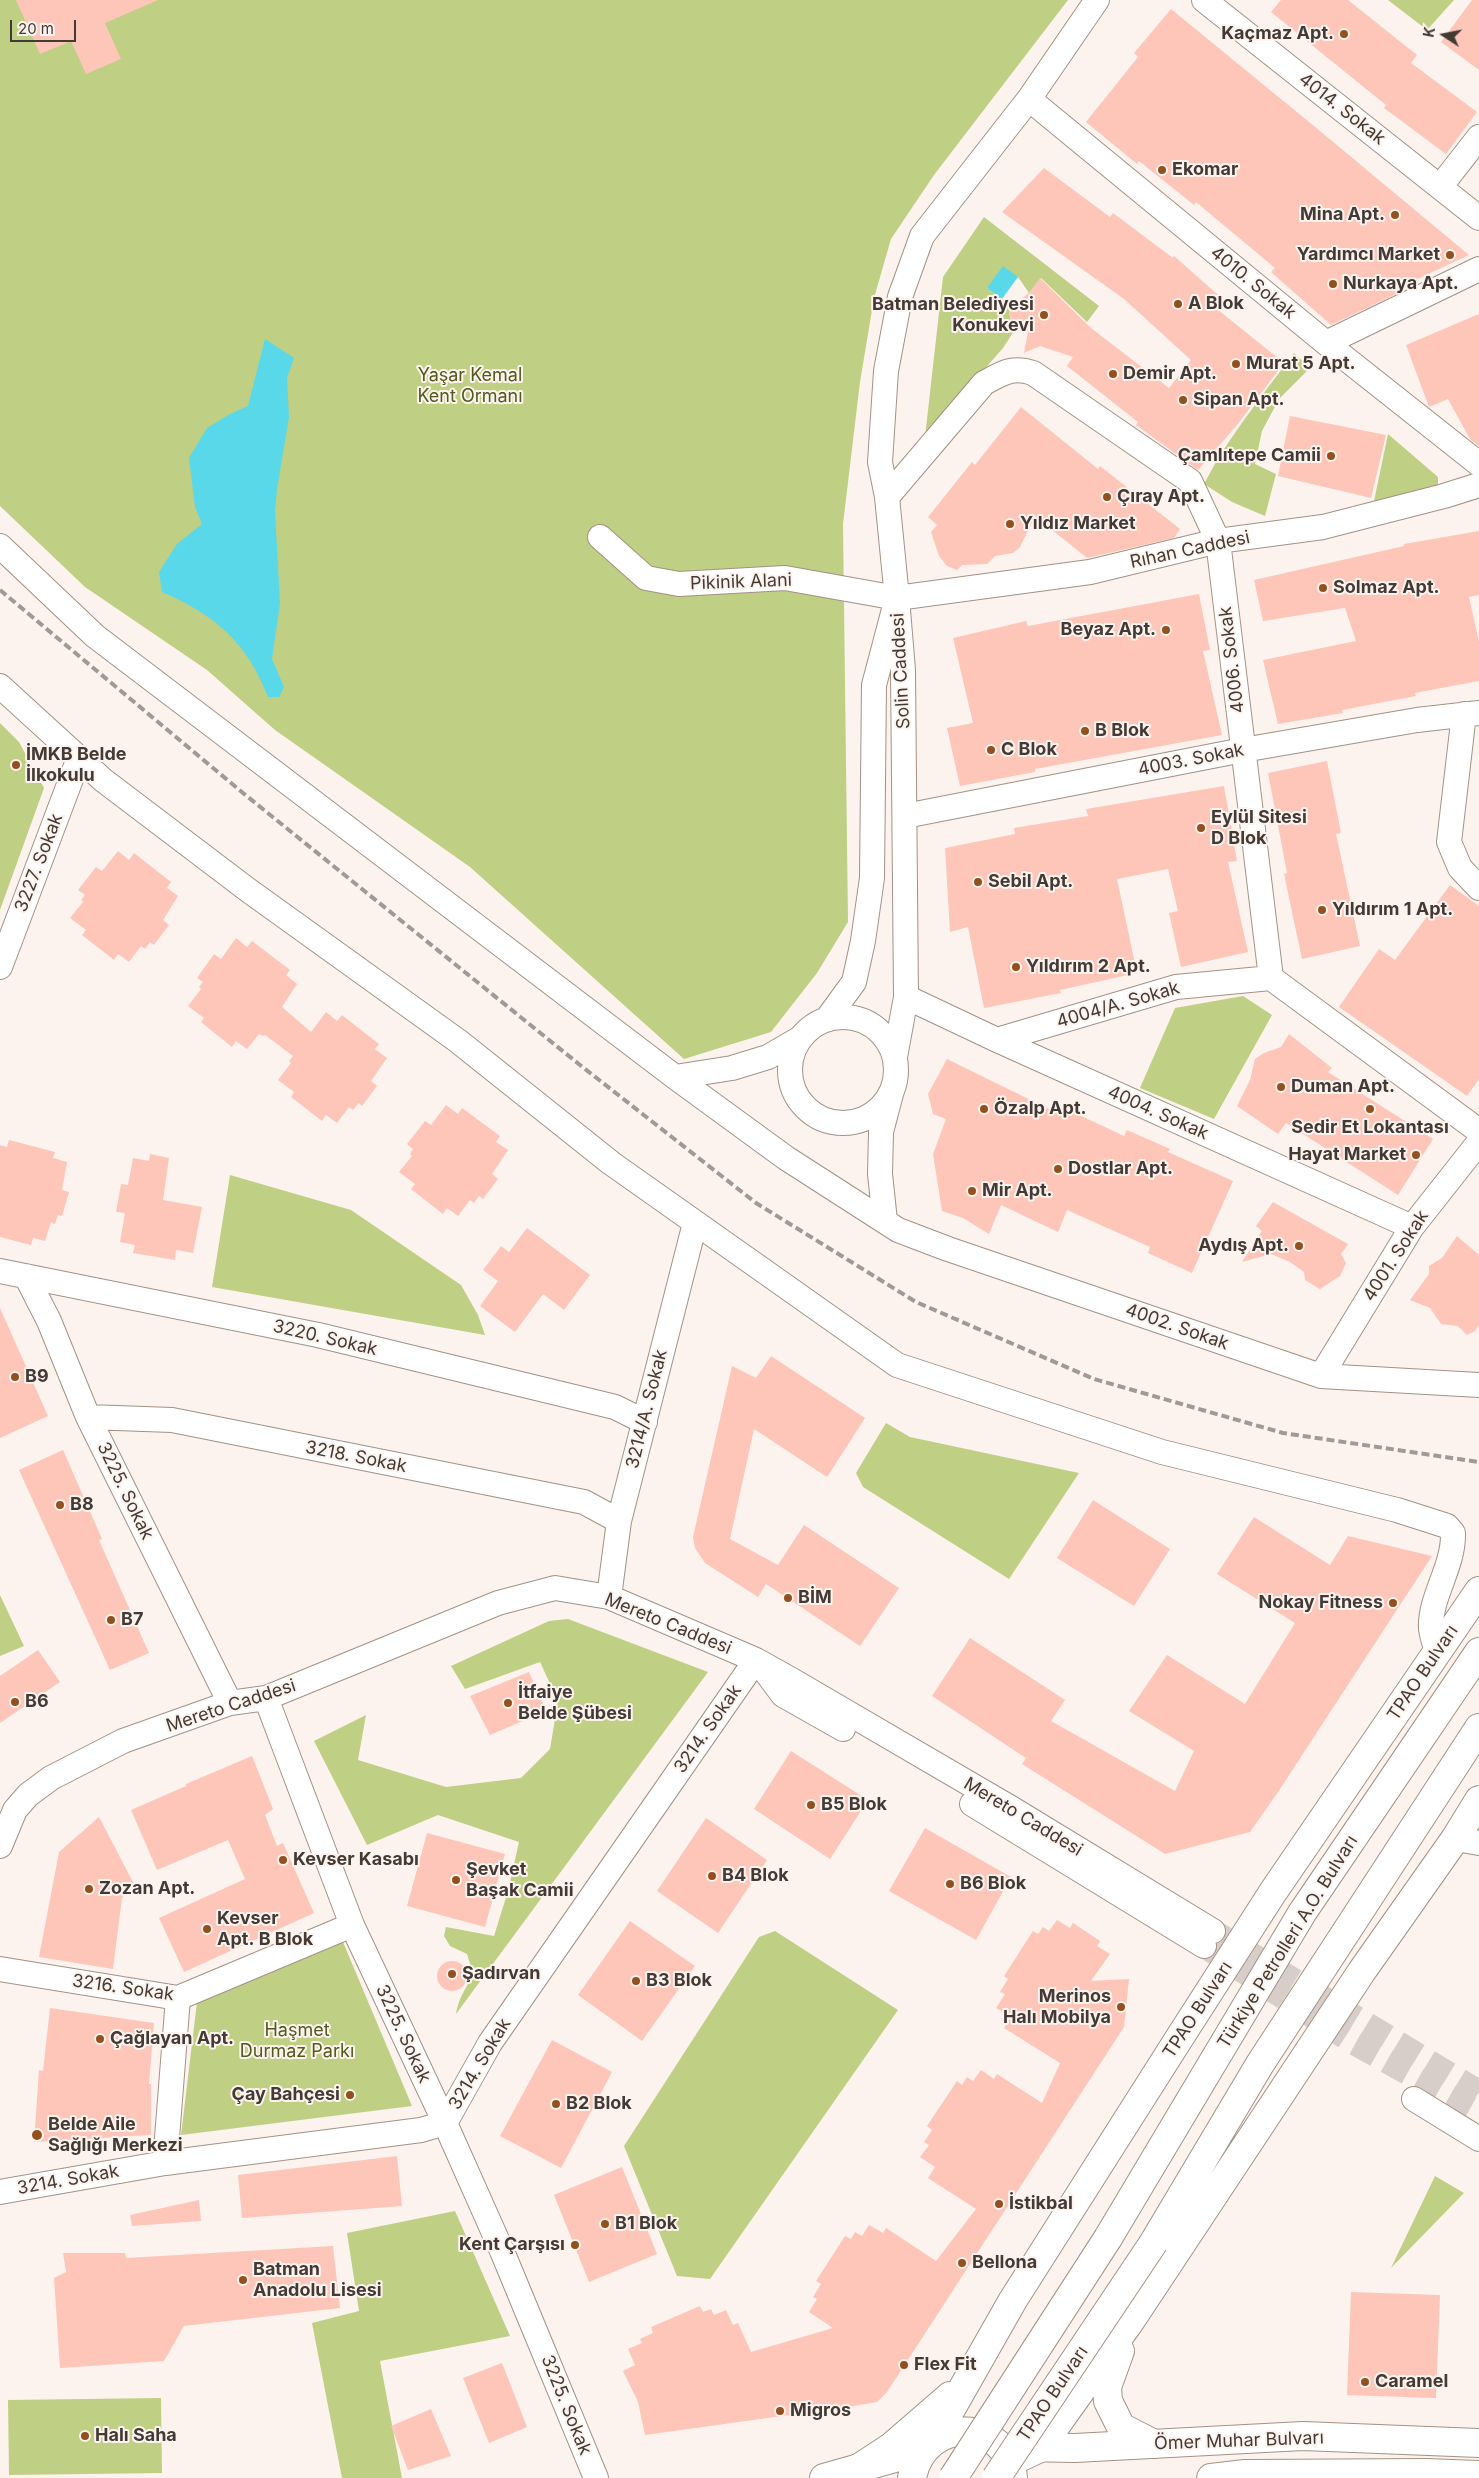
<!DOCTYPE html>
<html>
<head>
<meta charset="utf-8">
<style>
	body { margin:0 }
	#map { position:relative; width:1479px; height:2478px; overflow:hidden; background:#fcf3ee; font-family:Inter,sans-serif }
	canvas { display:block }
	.north { position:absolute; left:1419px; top:10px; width:50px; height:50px; -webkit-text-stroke:4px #fcf3ee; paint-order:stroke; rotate:281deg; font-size:14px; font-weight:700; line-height:20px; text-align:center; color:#433a35 }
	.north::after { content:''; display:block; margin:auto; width:18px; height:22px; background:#433a35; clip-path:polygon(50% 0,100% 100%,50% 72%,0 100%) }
	.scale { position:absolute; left:10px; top:20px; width:66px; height:22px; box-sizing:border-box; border:2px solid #433a35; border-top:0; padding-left:6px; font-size:15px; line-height:18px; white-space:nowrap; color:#433a35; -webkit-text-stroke:4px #fcf3ee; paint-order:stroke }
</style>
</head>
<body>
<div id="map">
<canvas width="1479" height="2478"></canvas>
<div class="north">K</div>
<div class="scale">20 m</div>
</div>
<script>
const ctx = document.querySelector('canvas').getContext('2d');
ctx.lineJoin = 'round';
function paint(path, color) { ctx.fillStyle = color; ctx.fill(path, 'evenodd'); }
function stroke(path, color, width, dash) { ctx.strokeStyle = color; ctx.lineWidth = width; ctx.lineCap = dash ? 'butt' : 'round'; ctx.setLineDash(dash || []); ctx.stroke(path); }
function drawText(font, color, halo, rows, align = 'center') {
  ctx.font = font + ' Inter,sans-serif'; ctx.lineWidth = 4; ctx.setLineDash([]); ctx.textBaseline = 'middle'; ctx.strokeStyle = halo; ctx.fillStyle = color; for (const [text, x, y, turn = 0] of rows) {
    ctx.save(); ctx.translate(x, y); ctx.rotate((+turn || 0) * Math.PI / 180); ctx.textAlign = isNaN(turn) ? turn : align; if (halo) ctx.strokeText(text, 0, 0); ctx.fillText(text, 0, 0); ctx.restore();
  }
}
paint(new Path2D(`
	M0 0H1068L934 175 891 239 874 298 860 382 843 524 848 922 817 973 771 1032 684 1059 470 867 275 730 207 670 85 587 0 506Z
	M1388 0H1454L1427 30Z
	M984 217 1099 306 1087 322 1041 278 1029 293 1018 277 987 288 1012 306 1009 313 1014 331 1003 348 925 437 943 277Z
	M1294 353 1310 368 1279 399 1262 431 1255 464 1276 474 1265 516 1232 502 1204 484C1228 437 1263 395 1294 353Z
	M1388 434 1438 477V486L1374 501Z
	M0 723 19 742 44 788 0 910Z
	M1243 996 1272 1015 1214 1119 1140 1088 1175 1008Z
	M230 1175 351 1210 461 1285 478 1315 485 1335 212 1287Z
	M886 1423 910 1437 1079 1473 1009 1579 863 1487 856 1473Z
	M0 1595 24 1646 0 1656Z
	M568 1619 708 1672 456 2014C460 1993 466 1991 473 1973L467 1954 450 1946 444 1936 446 1927 494 1936 508 1891 519 1842 438 1815 367 1845 314 1741 366 1715 358 1760 446 1787 521 1778 550 1749 558 1701 540 1662 465 1689 451 1666 549 1621Z
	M775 1931 898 2010 710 2279 677 2276 624 2146 759 1937Z
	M340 1935 412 2106 181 2135 197 2002Z
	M1435 2176 1464 2193 1391 2268Z
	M455 2211 510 2336 380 2361 402 2478H342L312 2323 359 2311 347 2233Z
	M161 2398 162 2473 9 2475 8 2400Z`), '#bfcf84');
paint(new Path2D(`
	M1003 266 1018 277 1002 299 987 288Z
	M265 339 294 358 287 378 289 417 277 489 275 512 280 603 272 659 284 687 279 697H268C247 642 215 615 162 592L159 572 177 544 202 524 195 507 189 458 207 428 230 414 248 406Z`), '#59d8e9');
paint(new Path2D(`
	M16 0H158L105 23 121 59 86 74 71 41 40 54Z
	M1281 0H1348L1417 55 1411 63 1477 112 1446 154 1384 108 1386 105 1271 12Z
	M1472 0H1479V70L1441 42Z
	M1171 9 1320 131 1469 255 1400 287 1396 294 1331 325 1271 272 1275 268 1196 202 1194 205 1139 161 1137 164 1086 122 1138 57 1134 53Z
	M1044 168 1110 217 1113 213 1173 258 1174 256 1225 301 1217 309 1284 363 1237 425 1198 470 1136 425 1138 422 1067 366 1073 357 1040 346 1024 353 1028 332 1013 324 1009 313 1015 300H1020L1029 293 1040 278 1091 328 1169 388 1191 360 1124 299 1002 212Z
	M1479 314V446L1470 439 1448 399 1429 407 1406 345Z
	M1021 407 1098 469 1100 466 1180 529 1174 538 1087 558 1035 516 1020 547 1013 553 995 556 987 564 962 565 957 570 947 566 939 556 931 532 937 525 928 517 972 462 975 465Z
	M1290 416 1386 435 1371 498 1278 476Z
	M1479 531V595L1469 597 1479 642V681L1415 693 1416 696 1342 710 1343 713 1278 724 1263 660 1356 641 1345 608 1263 621 1254 580 1404 546V544Z
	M1199 594 1210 650 1203 651 1222 735 1035 769V772L960 786 947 728 973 723 953 638 1026 621 1028 626Z
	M1327 761 1341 833 1336 834 1360 946 1302 959 1284 874 1287 873 1268 773Z
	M1224 786 1237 861 1228 862 1248 952 1181 967 1169 913 1178 911 1168 869 1117 879 1137 973 1060 990 1061 993 984 1008 968 927 950 932 945 848 1015 834 1014 828 1088 816 1086 809Z
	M118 851 129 860 134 853 171 882 167 888 178 896 163 920 169 925 154 945 150 942 145 949 141 946 129 962 118 954 114 960 82 935 86 930 70 918 83 902 81 900 85 895 78 890 96 867 102 871Z
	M1450 885 1479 906V1079L1467 1096 1339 1007 1379 949 1395 960Z
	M236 938 247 947 252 941 290 970 286 975 297 984 282 1007 311 1032 326 1012 337 1021 342 1015 379 1044 375 1049 387 1058 371 1081 377 1086 362 1106 359 1103 353 1110 349 1107 337 1123 326 1115 322 1121 291 1097 294 1092 278 1080 291 1063 289 1061 293 1056 265 1035 263 1036 259 1034 247 1049 236 1041 232 1047 201 1022 204 1018 188 1006 201 989 199 987 203 982 197 978 214 954 221 959Z
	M1289 1034 1332 1068 1328 1072 1433 1139 1398 1195 1286 1123 1278 1134 1237 1106 1250 1080 1255 1059 1264 1053 1281 1047Z
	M947 1059 1057 1113 1060 1106 1124 1136 1127 1130 1170 1149 1168 1152 1233 1181 1192 1273 1148 1253 1150 1247 1067 1210 1058 1232 1001 1205 989 1234 963 1218 942 1211 933 1154 946 1119 933 1114 928 1094Z
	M446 1105 458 1114 462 1108 500 1136 496 1142 508 1150 492 1174 498 1179 483 1199 479 1196 474 1203 470 1200 458 1216 447 1208 443 1214 411 1189 415 1184 399 1172 412 1156 410 1154 413 1149 407 1144 425 1121 431 1125Z
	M9 1140 55 1152 53 1158 67 1162 62 1190 69 1192 62 1216 58 1215 55 1224 51 1222 45 1241 33 1238 31 1245 0 1237V1145L7 1147Z
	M150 1154 169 1158 163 1200 202 1207 193 1253 176 1250 175 1260 133 1253 135 1245 120 1242 125 1213 116 1212 121 1184 128 1185 133 1158 149 1161Z
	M1273 1202 1348 1244 1341 1254 1346 1263 1340 1276 1320 1289 1305 1280 1304 1272 1290 1262 1271 1254 1242 1262 1262 1231 1256 1226Z
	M527 1228 590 1275 564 1310 543 1294 515 1332 480 1306 498 1281 483 1270 501 1246 509 1252Z
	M1457 1236 1479 1255V1325L1475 1331 1467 1335 1458 1326 1441 1324 1430 1308 1410 1300 1429 1274V1266L1442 1258Z
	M0 1308 48 1416 0 1438Z
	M771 1356 865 1418 827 1477 754 1429 730 1539 778 1565 804 1525 899 1588 860 1646 766 1584 758 1597 705 1563 695 1548 693 1537 732 1366 756 1378Z
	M63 1450 102 1539 99 1540 149 1653 110 1670 19 1470Z
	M1093 1500 1170 1549 1134 1606 1057 1558Z
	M1254 1517 1330 1565 1348 1536 1432 1556 1278 1792 1250 1832 1165 1854 1022 1764 1026 1758 932 1696 970 1638 1065 1700 1051 1721 1175 1791 1194 1751 1129 1711 1167 1655 1245 1704 1295 1623 1217 1574Z
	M38 1650 60 1682 0 1723V1676Z
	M529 1672 546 1711 490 1735 470 1696Z
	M791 1751 868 1800 830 1859 754 1809Z
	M252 1756 273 1809 265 1815 277 1846 283 1843 314 1913 184 1972 159 1918 245 1879 228 1840 157 1870 131 1810 186 1786V1784Z
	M99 1817 134 1884 128 1887 122 1898 113 1969 39 1957 59 1852Z
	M706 1818 767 1860 718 1933 657 1891Z
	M925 1828 1011 1877 976 1940 889 1891Z
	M427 1833 505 1854 485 1927 407 1906Z
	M1057 1920 1070 1928 1073 1923 1100 1941 1097 1946 1110 1954 1091 1981 1129 1979 1124 2027 887 2392 877 2402 854 2406 645 2435 638 2402 623 2371 635 2365 628 2349 642 2343 640 2339 653 2333 651 2327 700 2306 703 2312 711 2309 714 2315 726 2310 733 2325 738 2323 751 2352 833 2328 809 2312 817 2299 813 2297 821 2284 816 2281 845 2236 851 2239 855 2232 862 2236 869 2225 883 2233 886 2228 936 2261 976 2209 928 2178 935 2167 920 2157 929 2145 924 2142 932 2130 927 2126 957 2081 962 2085 967 2077 973 2081 981 2070 994 2079 997 2074 1042 2103 1060 2063 1004 2028 1011 2017 996 2008 1005 1994 1000 1992 1008 1979 1004 1976 1033 1931 1038 1934 1043 1927 1049 1931Z
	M630 1921 695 1966 642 2041 578 1995Z
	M437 1976a15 15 0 1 1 30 0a15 15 0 1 1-30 0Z
	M50 2008 154 2023 149 2084H151V2135L34 2142 39 2070 43 2071Z
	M552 2040 612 2072 561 2168 500 2136Z
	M397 2156 402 2206 242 2218 238 2175Z
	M622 2167 657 2254 589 2282 554 2195Z
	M199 2200 201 2221 132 2226 130 2215Z
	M333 2246 340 2308 184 2326 164 2361 60 2368 54 2278 66 2272 63 2253H125L126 2258Z
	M1351 2292 1440 2295 1436 2398 1347 2395Z
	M502 2363 527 2427 489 2443 463 2378Z
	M431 2409 451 2456 408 2470 391 2426Z`), '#fec5b9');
stroke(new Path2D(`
	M1213 1931 1479 2092
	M1204 1946 1354 2043 1479 2113`), '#d7cec9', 24, [24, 12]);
const minor = new Path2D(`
	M1204 0 1479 218
	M1029 99 1326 343 1479 464
	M1440 187 1479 137
	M1326 343 1479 269
	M887 497 984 383C1003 373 1012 366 1033 373L1190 481 1218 541 1271 978 1479 1131
	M600 537 646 578 679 584 785 578 897 598 1090 572 1218 541 1323 527 1444 496 1479 485
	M0 546 95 636 675 1077 786 1158 898 1230 948 1249 1321 1376 1479 1385
	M897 598 887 497 880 462 886 371 900 297 922 236 1029 99 1097 0
	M0 686 103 780 248 890 458 1041 611 1163 897 1365 1162 1452 1397 1510 1447 1526 1453 1533C1454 1567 1429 1598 1431 1629 1432 1637 1435 1645 1437 1652
	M1464 714 1449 842 1460 868 1479 888
	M905 816 1243 750 1417 720 1479 713
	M0 967 79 758
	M906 997 997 1040 1412 1227
	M790 1070a53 53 0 1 1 106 0a53 53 0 1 1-106 0Z
	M827 1019 854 982 863 941 872 878 874 685 897 598 903 670 906 997 895 1057
	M997 1040 1176 987 1271 978
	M675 1077 732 1068 768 1057 799 1039
	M885 1221 880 1174 881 1132 891 1094
	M0 1271 318 1335 615 1407 645 1422
	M26 1276 49 1321 88 1417 230 1703
	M1321 1376 1412 1227 1479 1142
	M88 1417 172 1420 584 1502 619 1521
	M609 1597 619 1521 695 1223
	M762 1667 783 1695 843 1729
	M266 1698 352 1925 445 2123 502 2251 596 2478
	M972 1804 1204 1946
	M1455 1839 1479 1843
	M0 1846 15 1810 28 1795 51 1778 123 1741 230 1703 266 1698 498 1603 555 1588 609 1597 756 1660 790 1679 1011 1808 1213 1931
	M0 1969 178 1998 352 1925
	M1414 2099 1479 2139
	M165 2163 178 1998
	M0 2192 165 2163 421 2130 445 2123 490 2043 756 1660`);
const major = new Path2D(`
	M1018 2447 1075 2448 1303 2436 1479 2443
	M824 2478 923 2450
	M1211 2478 1245 2474 1426 2473 1479 2475`);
const highway = new Path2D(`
	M1108 2238 1302 1913 1479 1652
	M1154 2242 1260 2064 1479 1728
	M1120 2351 1107 2387 1108 2401 1121 2427 1154 2444
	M934 2439 1013 2300 1180 2037 1273 1892 1479 1591
	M1010 2462 1040 2448 1131 2320 1362 1971 1455 1839 1479 1800
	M856 2470 891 2447 950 2396
	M912 2478C924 2414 1009 2418 1013 2478`);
stroke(minor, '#a49184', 26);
stroke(major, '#a49184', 30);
stroke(highway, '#a49184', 30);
stroke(minor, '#fff', 24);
stroke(major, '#fff', 28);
stroke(highway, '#fff', 28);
stroke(new Path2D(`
	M0 590 243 793 580 1065 756 1203 916 1302 1094 1379 1283 1433 1479 1462`), '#a29994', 4, [8, 4]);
const highwayBridge = new Path2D(`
	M953 2478 1108 2238
	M996 2478 1154 2242`);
stroke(highwayBridge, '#a49184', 30, []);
stroke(highwayBridge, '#fff', 28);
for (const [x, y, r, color] of [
	[1344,34,5,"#92501e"],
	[1162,170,5,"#92501e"],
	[1395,215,5,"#92501e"],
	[1450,255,5,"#92501e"],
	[1333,284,5,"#92501e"],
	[1178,304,5,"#92501e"],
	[1044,315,5,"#92501e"],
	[1236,364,5,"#92501e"],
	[1113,374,5,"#92501e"],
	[1183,400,5,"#92501e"],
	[1331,456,5,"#92501e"],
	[1107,497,5,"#92501e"],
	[1010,524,5,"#92501e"],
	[1323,588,5,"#92501e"],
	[1166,630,5,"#92501e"],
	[1085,731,5,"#92501e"],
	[991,750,5,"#92501e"],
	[16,765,5,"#92501e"],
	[1201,828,5,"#92501e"],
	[978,882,5,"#92501e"],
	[1322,910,5,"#92501e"],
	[1016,967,5,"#92501e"],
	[1281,1087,5,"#92501e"],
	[984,1109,5,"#92501e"],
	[1370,1109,5,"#92501e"],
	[1416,1155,5,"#92501e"],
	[1058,1169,5,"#92501e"],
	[972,1191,5,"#92501e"],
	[1299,1246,5,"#92501e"],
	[15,1377,5,"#92501e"],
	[60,1505,5,"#92501e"],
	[788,1598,5,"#92501e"],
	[1393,1603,5,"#92501e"],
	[111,1620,5,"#92501e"],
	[15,1702,5,"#92501e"],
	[508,1703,5,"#92501e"],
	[811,1805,5,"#92501e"],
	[283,1860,5,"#92501e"],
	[712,1876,5,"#92501e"],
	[456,1880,5,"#92501e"],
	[950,1884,5,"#92501e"],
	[89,1889,5,"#92501e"],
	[207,1929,5,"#92501e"],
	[452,1974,5,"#92501e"],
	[636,1981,5,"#92501e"],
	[1121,2007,5,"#92501e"],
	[100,2039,5,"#92501e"],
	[350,2095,5,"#92501e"],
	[556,2104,5,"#92501e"],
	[37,2135,6,"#92501e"],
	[999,2204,5,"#92501e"],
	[605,2224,5,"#92501e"],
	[575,2245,5,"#92501e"],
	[962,2263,5,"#92501e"],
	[243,2280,5,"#92501e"],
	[904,2365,5,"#92501e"],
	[1365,2382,5,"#92501e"],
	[780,2411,5,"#92501e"],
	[85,2436,5,"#92501e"]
]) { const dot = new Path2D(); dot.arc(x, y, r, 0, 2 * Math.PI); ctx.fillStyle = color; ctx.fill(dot); stroke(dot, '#fcf3ee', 2); }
drawText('bold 18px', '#433a35', '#fcf3ee', [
	["Kaçmaz Apt.",1334,34,"right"],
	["Ekomar",1172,170],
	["Mina Apt.",1385,215,"right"],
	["Yardımcı Market",1440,255,"right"],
	["Nurkaya Apt.",1343,284],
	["A Blok",1188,304],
	["Batman Belediyesi",1034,305,"right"],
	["Konukevi",1034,326,"right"],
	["Murat 5 Apt.",1246,364],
	["Demir Apt.",1123,374],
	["Sipan Apt.",1193,400],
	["Çamlıtepe Camii",1321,456,"right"],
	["Çıray Apt.",1117,497],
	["Yıldız Market",1020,524],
	["Solmaz Apt.",1333,588],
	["Beyaz Apt.",1156,630,"right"],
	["B Blok",1095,731],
	["C Blok",1001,750],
	["İMKB Belde",26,755],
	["İlkokulu",26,776],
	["Eylül Sitesi",1211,818],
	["D Blok",1211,839],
	["Sebil Apt.",988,882],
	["Yıldırım 1 Apt.",1332,910],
	["Yıldırım 2 Apt.",1026,967],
	["Duman Apt.",1291,1087],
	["Özalp Apt.",994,1109],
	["Sedir Et Lokantası",1370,1128,"center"],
	["Hayat Market",1406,1155,"right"],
	["Dostlar Apt.",1068,1169],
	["Mir Apt.",982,1191],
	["Aydış Apt.",1289,1246,"right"],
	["B9",25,1377],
	["B8",70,1505],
	["BİM",798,1598],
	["Nokay Fitness",1383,1603,"right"],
	["B7",121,1620],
	["İtfaiye",518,1693],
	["Belde Şübesi",518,1714],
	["B6",25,1702],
	["B5 Blok",821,1805],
	["Kevser Kasabı",293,1860],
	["Şevket",466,1870],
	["Başak Camii",466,1891],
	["B4 Blok",722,1876],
	["B6 Blok",960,1884],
	["Zozan Apt.",99,1889],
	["Kevser",217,1919],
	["Apt. B Blok",217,1940],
	["Şadırvan",462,1974],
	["B3 Blok",646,1981],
	["Merinos",1111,1997,"right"],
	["Halı Mobilya",1111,2018,"right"],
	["Çağlayan Apt.",110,2039],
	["Çay Bahçesi",340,2095,"right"],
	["B2 Blok",566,2104],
	["Belde Aile",48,2125],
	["Sağlığı Merkezi",48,2146],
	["İstikbal",1009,2204],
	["B1 Blok",615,2224],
	["Kent Çarşısı",565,2245,"right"],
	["Bellona",972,2263],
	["Batman",253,2270],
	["Anadolu Lisesi",253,2291],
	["Flex Fit",914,2365],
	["Caramel",1375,2382],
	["Migros",790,2411],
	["Halı Saha",95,2436]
], 'left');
drawText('18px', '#433a35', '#fcf3ee', [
	["4014. Sokak",1342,109,38],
	["4010. Sokak",1253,283,39],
	["Rıhan Caddesi",1190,550,-12],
	["Pikinik Alani",741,582,-2],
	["4006. Sokak",1232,660,-97],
	["Solin Caddesi",901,671,-93],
	["4003. Sokak",1191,760,-11],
	["3227. Sokak",39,863,-69],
	["4004/A. Sokak",1118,1005,-16],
	["4004. Sokak",1158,1113,24],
	["4001. Sokak",1396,1256,-57],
	["4002. Sokak",1177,1327,19],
	["3220. Sokak",325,1338,13],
	["3214/A. Sokak",647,1409,-76],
	["3218. Sokak",356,1457,11],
	["3225. Sokak",125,1491,64],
	["Mereto Caddesi",668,1624,22],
	["TPAO Bulvarı",1423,1673,-56],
	["Mereto Caddesi",231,1706,-18],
	["3214. Sokak",708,1729,-55],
	["Mereto Caddesi",1023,1817,31],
	["Türkiye Petrolleri A.O. Bulvarı",1288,1942,-58],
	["3216. Sokak",123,1988,8],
	["TPAO Bulvarı",1198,2010,-57],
	["3225. Sokak",403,2034,65],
	["3214. Sokak",480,2064,-59],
	["3214. Sokak",68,2180,-10],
	["TPAO Bulvarı",1053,2394,-56],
	["3225. Sokak",566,2405,68],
	["Ömer Muhar Bulvarı",1239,2441,-2]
]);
drawText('18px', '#505a1d', '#fcf3ee', [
	["Yaşar Kemal",470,376],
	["Kent Ormanı",470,397],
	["Haşmet",297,2031],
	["Durmaz Parkı",297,2052]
]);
</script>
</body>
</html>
